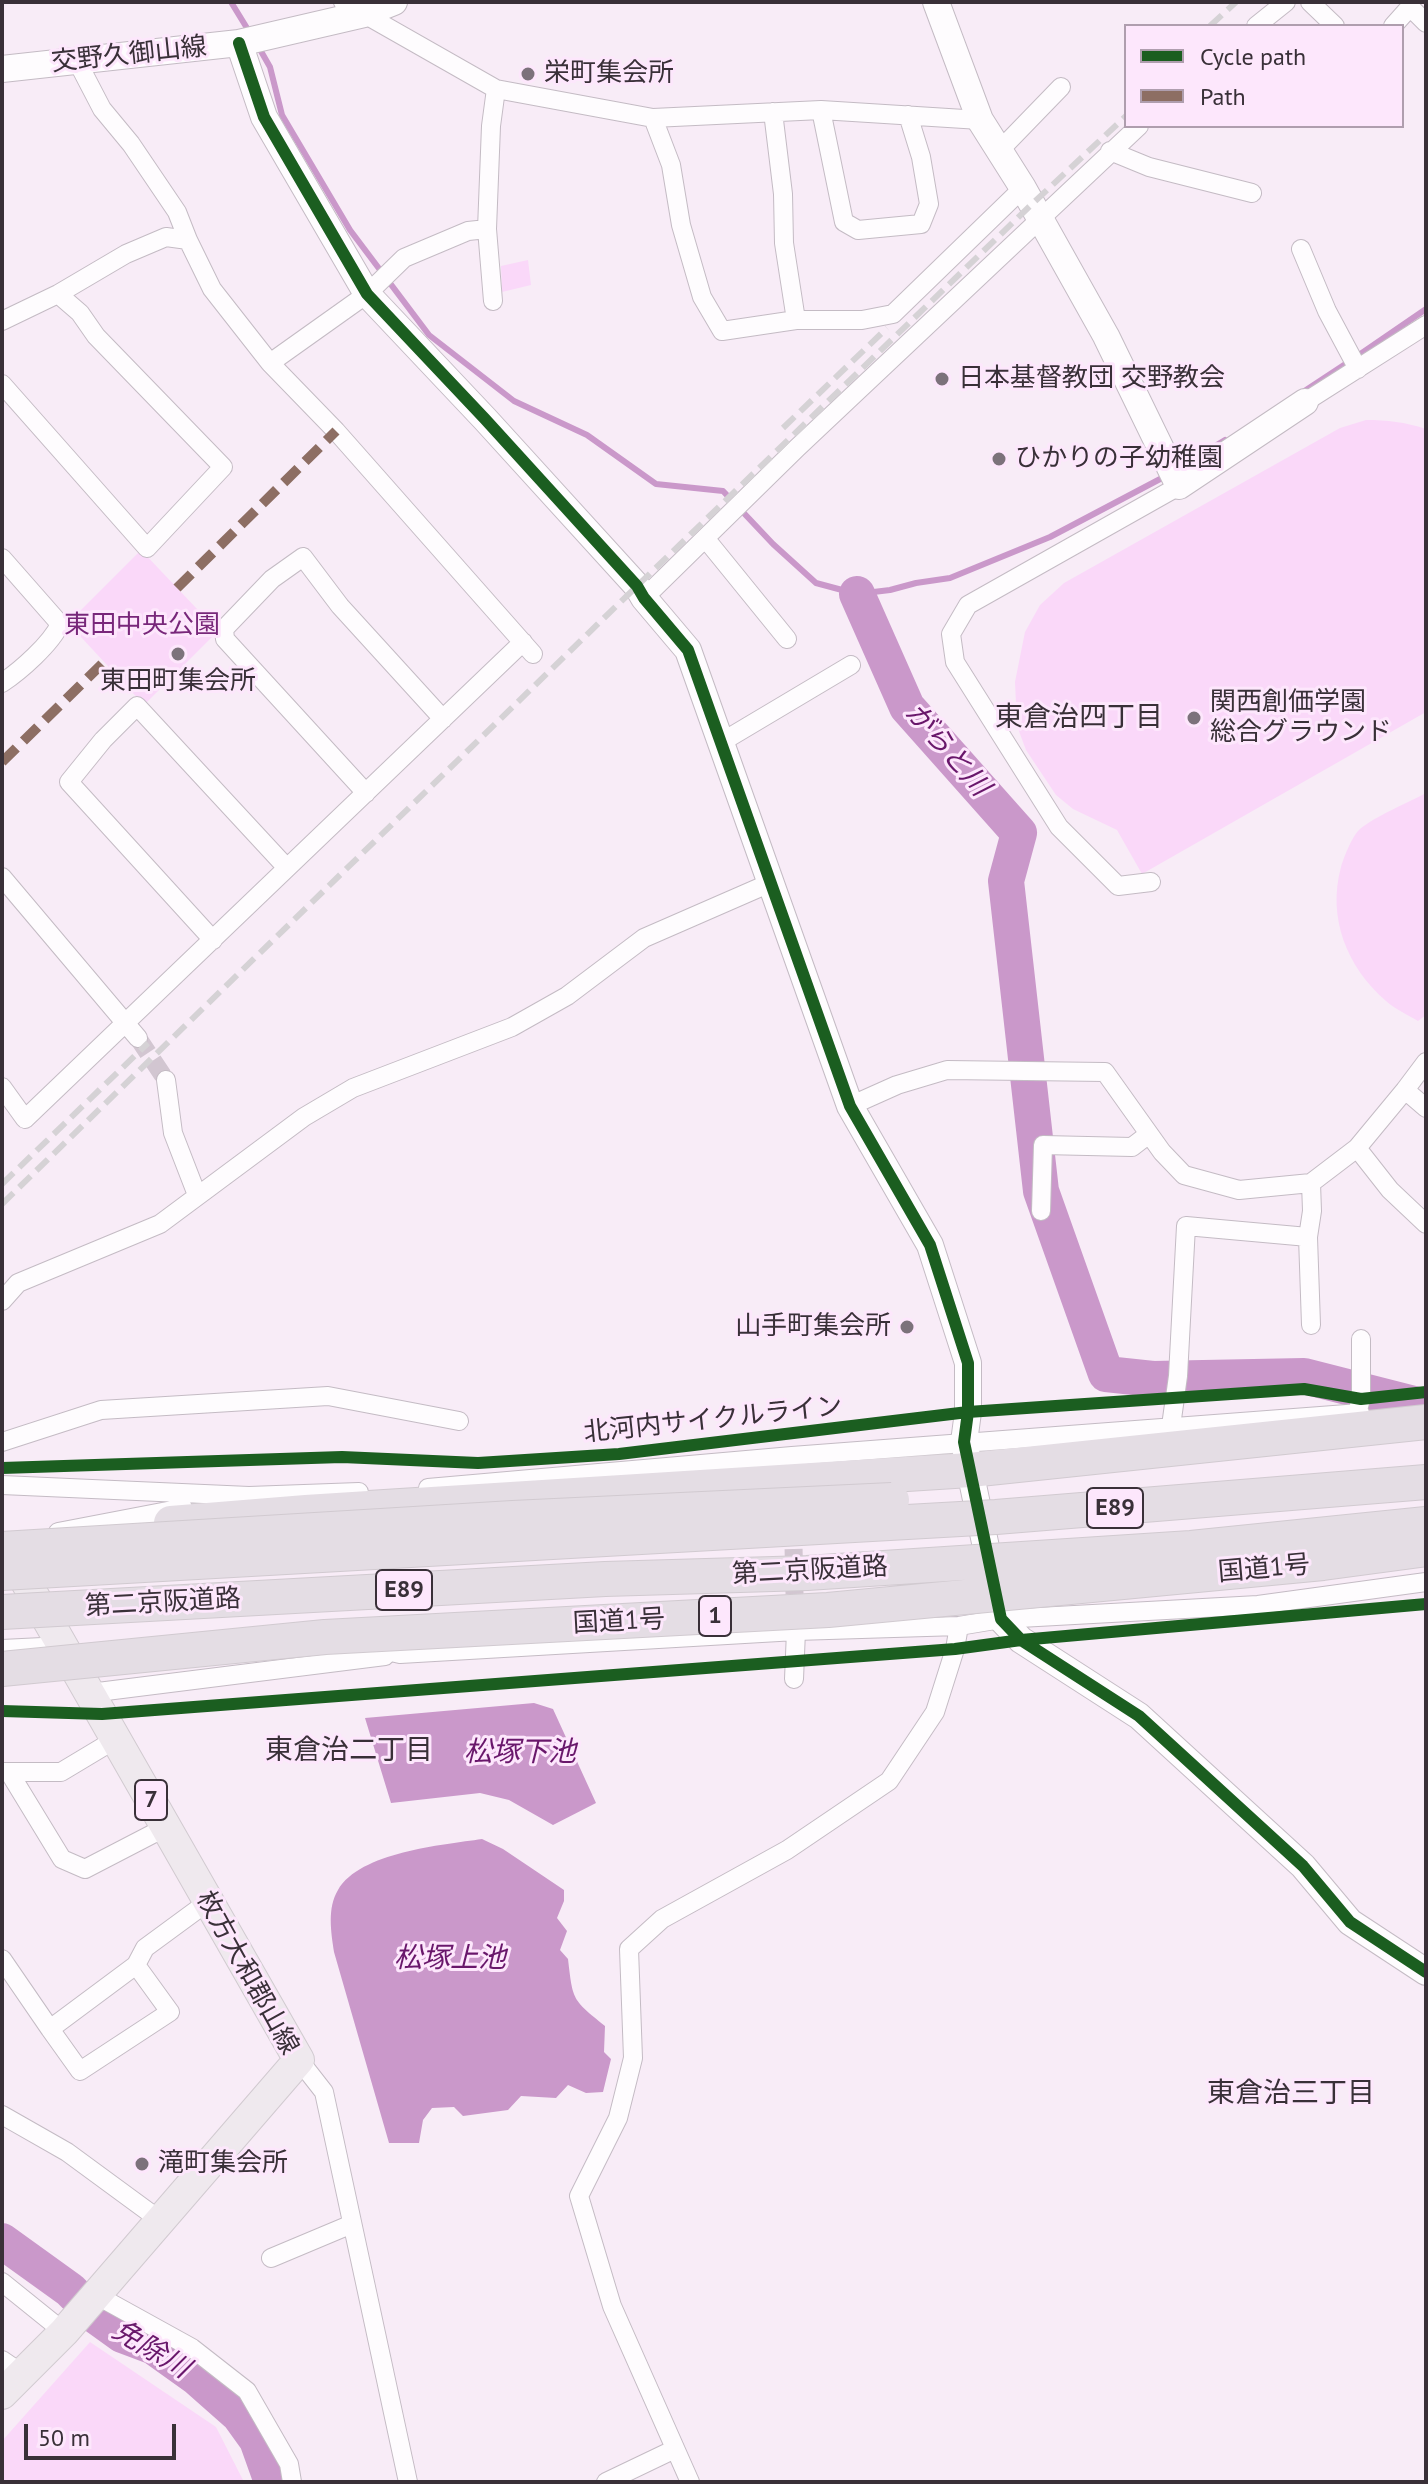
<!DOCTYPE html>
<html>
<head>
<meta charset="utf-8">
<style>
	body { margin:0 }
	#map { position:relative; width:1428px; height:2484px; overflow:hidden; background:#f8ecf7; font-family:"PT Sans",sans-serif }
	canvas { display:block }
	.frame { position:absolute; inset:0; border:4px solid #393038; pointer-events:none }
	.legend { position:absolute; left:1124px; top:24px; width:280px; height:104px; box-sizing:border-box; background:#fde7fc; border:2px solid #af9eae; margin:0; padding:10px 14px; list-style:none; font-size:24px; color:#393038 }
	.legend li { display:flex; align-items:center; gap:16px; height:40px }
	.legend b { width:40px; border:2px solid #af9eae }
	.scale { position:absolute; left:24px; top:2424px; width:152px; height:36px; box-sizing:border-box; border:4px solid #393038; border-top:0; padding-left:10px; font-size:24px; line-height:28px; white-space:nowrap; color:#393038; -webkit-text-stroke:6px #fde7fc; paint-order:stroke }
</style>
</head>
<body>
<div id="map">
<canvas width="1428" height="2484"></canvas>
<div class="frame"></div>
<ul class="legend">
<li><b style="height:10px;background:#1b5e20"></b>Cycle path</li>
<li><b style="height:10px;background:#8d6e63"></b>Path</li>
</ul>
<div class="scale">50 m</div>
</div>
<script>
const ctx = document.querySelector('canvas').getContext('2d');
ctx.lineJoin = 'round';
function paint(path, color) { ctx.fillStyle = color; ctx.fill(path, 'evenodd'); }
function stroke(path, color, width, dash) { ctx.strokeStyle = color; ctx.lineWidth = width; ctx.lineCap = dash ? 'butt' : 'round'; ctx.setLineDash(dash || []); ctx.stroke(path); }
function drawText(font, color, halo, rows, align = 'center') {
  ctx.font = font + ' "PT Sans","Noto Sans JP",sans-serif'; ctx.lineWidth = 6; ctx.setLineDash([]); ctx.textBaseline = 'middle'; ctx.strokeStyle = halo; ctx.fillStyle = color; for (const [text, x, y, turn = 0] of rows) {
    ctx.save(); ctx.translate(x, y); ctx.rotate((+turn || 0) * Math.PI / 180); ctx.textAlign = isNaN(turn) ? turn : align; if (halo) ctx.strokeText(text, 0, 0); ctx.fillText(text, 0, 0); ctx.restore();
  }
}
paint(new Path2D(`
	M528 260 531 285 502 292 501 266Z
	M1366 420C1387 420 1405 422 1426 429V712L1142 874 1117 830 1073 809 1056 795 1026 750 1017 726 1015 682 1025 632 1040 605 1064 583 1340 428Z
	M141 550 218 631 144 705 68 623Z
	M1426 793V1015L1418 1021C1408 1015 1395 1009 1386 1001 1347 967 1327 918 1341 867 1344 857 1352 836 1360 829 1374 817 1409 802 1426 793Z
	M90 2342 216 2427 244 2482H2V2441Z`), '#fad8f9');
paint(new Path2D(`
	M534 1703 553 1709 596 1803 553 1825 509 1800 480 1793 391 1803 365 1718Z
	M482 1839 503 1849 564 1890V1901L557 1918 567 1931 560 1950 568 1959C573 2001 572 1999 605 2026L604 2052 611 2059 603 2092 586 2093 568 2085 556 2098 521 2096 508 2110 463 2116 454 2107 432 2108 423 2120 419 2143H389L334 1952C331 1932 327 1908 338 1890 360 1852 442 1845 482 1839Z`), '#ca98ca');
stroke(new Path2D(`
	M231 2 250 33
	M258 46 270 67 282 115 350 230 429 335 514 401 587 435 656 484 723 491 773 544 816 583 857 594 890 590 916 583 950 578 1050 537 1162 478
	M1356 357 1426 309
	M1303 392 1350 361
	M1190 461 1225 440`), '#ca98ca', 6);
stroke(new Path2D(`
	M857 594 907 707 1019 833 1006 881 1041 1191 1106 1374 1153 1379 1304 1376 1426 1407
	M2 2241 70 2290 97 2317 122 2335 154 2347 196 2377 239 2415 257 2440 272 2482`), '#ca98ca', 36);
stroke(new Path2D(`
	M138 1038 166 1080
	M793 1522 795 1616`), '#d2c6d1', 18, [18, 9]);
const street = new Path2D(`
	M343 2 496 89 653 118 821 110 980 120
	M1310 2 1335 26
	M1256 26 1286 2
	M1393 26 1410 7 1426 23
	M77 61 102 109 131 144 177 212 188 240
	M821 110 844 222 858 230 921 224 929 204 921 157 908 115
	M773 112 783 194 784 243 796 320H862L893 314 1023 188
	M653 118 671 165 681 225 702 297 722 331 796 320
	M999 151 1061 87
	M1110 151 1149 167 1252 193
	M1301 249 1327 311 1358 369
	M493 301 487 229 491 126 496 89
	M2 321 58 294 126 254 166 237 188 240 212 289 270 363 367 294 404 258 468 231 487 229
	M270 363 336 431 533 654
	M2 384 147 548 223 467 96 336 80 313 58 294
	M1305 402 1426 325
	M705 538 787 639
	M2 558 60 624C51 644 20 671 2 683
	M644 598 797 448 1139 126
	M720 743 851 665
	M366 793 225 639 224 629 272 579 303 557 340 606 443 719
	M2 877 138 1038
	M1151 882 1118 886 1059 827 955 662 951 634 968 605 1179 486
	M213 940 69 782 103 740 137 706 287 868
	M166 1080 173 1133 197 1195
	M2 1087 25 1119 523 642
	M1405 1090 1426 1108
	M850 1106 897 1085 947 1070 1105 1072 1162 1152 1184 1175 1239 1190 1311 1183 1357 1148 1405 1090 1426 1062
	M1357 1148 1390 1190 1426 1224
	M1041 1211 1043 1145 1132 1147 1149 1134
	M1308 1237 1311 1325
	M2 1301 18 1283 160 1224 304 1117 353 1088 512 1027 567 996 644 938 770 883
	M1357 1413 1361 1399V1339
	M1171 1426 1178 1376 1186 1226 1308 1237 1312 1211 1311 1183
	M2 1442 101 1410 328 1396 459 1421
	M2 1485 249 1496 359 1492
	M428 1488 792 1456 1360 1413
	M58 1532 183 1508
	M365 1646 400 1654 796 1631 959 1626 1001 1619 1258 1605 1426 1582
	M2 1649 63 1646
	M794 1679 796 1631
	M90 1693 385 1656
	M2 1772H61L116 1739
	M9 1772 62 1859 85 1869 166 1827
	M2 1959 50 2029 136 1965 145 1948 209 1901
	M50 2029 80 2071 170 2012 136 1965
	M299 2060 324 2092 408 2482
	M2 2115 67 2152 161 2221
	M271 2258 352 2224
	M2 2282 64 2332
	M96 2295 192 2348 247 2391 289 2464 292 2482
	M2 2360 21 2373
	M606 2482 675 2449
	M690 2482 612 2306 579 2196 618 2118 633 2058 629 1949 662 1919 787 1850 889 1781 935 1712 955 1649 959 1626`);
const secondary = new Path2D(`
	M936 2 980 120 1023 188 1106 336 1179 486 1305 402
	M239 43 264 117 367 294 485 419 637 586 644 598 688 650 850 1106 930 1245 968 1363V1412L964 1442 1001 1619 1021 1640 1139 1716 1303 1866 1350 1922 1426 1972
	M2 69 239 43 364 14 394 2`);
const primary = new Path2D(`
	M2 2394 64 2332 299 2060 10 1554`);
const highway = new Path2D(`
	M171 1523 306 1512 970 1470 1426 1422`);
stroke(street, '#c4bbc4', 20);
stroke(secondary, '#c4bbc4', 28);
stroke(primary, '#d1cad0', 32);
stroke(highway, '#d1cad0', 36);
stroke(street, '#fefcfe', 18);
stroke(secondary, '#fefcfe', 26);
stroke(primary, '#efe9ee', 30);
stroke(highway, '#e4dde4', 34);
stroke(new Path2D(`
	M1210 26 1236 2
	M783 428 887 328
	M2 1184 148 1043
	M2 1204 604 618 1031 205 1126 116`), '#d5d2d5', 6, [16, 8]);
const highwayBridge = new Path2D(`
	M2 1549 513 1518 892 1500
	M2 1573 996 1517 1426 1482
	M2 1612 605 1579 807 1573 1191 1548 1426 1524
	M2 1669 325 1637 828 1610 1323 1563 1426 1549`);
stroke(highwayBridge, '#d1cad0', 36, []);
stroke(highwayBridge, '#e4dde4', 34);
stroke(new Path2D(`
	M177 588 336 431
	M2 762 104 662`), '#8d6e63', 10, [20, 10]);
stroke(new Path2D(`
	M239 43 264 117 367 294 485 419 637 586 644 598 688 650 850 1106 930 1245 968 1363V1412L964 1442 1001 1619 1021 1640 1139 1716 1303 1866 1350 1922 1426 1972
	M2 1468 342 1457 478 1463 619 1454 968 1412 1304 1389 1361 1399 1426 1392
	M2 1711 102 1714 955 1649 1021 1640 1426 1604`), '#1b5e20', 12);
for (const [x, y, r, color] of [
	[528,74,8,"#7c727b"],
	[942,379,8,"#7c727b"],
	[999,459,8,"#7c727b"],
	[178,654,8,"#7c727b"],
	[1194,718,8,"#7c727b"],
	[907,1327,8,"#7c727b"],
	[142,2164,8,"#7c727b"]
]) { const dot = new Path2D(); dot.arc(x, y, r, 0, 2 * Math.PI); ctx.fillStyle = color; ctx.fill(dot); stroke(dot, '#fde7fc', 3); }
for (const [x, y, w] of [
	[1115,1508,56],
	[404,1590,56],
	[715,1616,32],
	[151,1800,32]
]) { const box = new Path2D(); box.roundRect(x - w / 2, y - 20, w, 40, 6); ctx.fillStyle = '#fde7fc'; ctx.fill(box); stroke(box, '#393038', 2); }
drawText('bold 24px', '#393038', null, [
	["E89",1115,1508],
	["E89",404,1590],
	["1",715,1616],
	["7",151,1800]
]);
drawText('26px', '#393038', '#fde7fc', [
	["交野久御山線",129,55,-6],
	["北河内サイクルライン",713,1420,-6],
	["国道1号",1264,1569,-5],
	["第二京阪道路",810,1571,-3],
	["第二京阪道路",163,1603,-3],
	["国道1号",619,1622,-3],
	["枚方大和郡山線",247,1973,61]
]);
drawText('26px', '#393038', '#fde7fc', [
	["栄町集会所",544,74],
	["日本基督教団 交野教会",958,379],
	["ひかりの子幼稚園",1015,459],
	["東田町集会所",178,682,"center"],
	["関西創価学園",1210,703],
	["総合グラウンド",1210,733],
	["山手町集会所",891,1327,"right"],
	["滝町集会所",158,2164]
], 'left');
drawText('26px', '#78277a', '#fde7fc', [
	["東田中央公園",142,626]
]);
drawText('28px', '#393038', '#fde7fc', [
	["東倉治四丁目",1079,718],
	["東倉治二丁目",349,1751],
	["東倉治三丁目",1291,2094]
]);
drawText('italic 28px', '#69176b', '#fde7fc', [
	["がらと川",947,750,49],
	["松塚下池",520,1753],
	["松塚上池",450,1959],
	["免除川",151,2350,31]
]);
</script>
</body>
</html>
